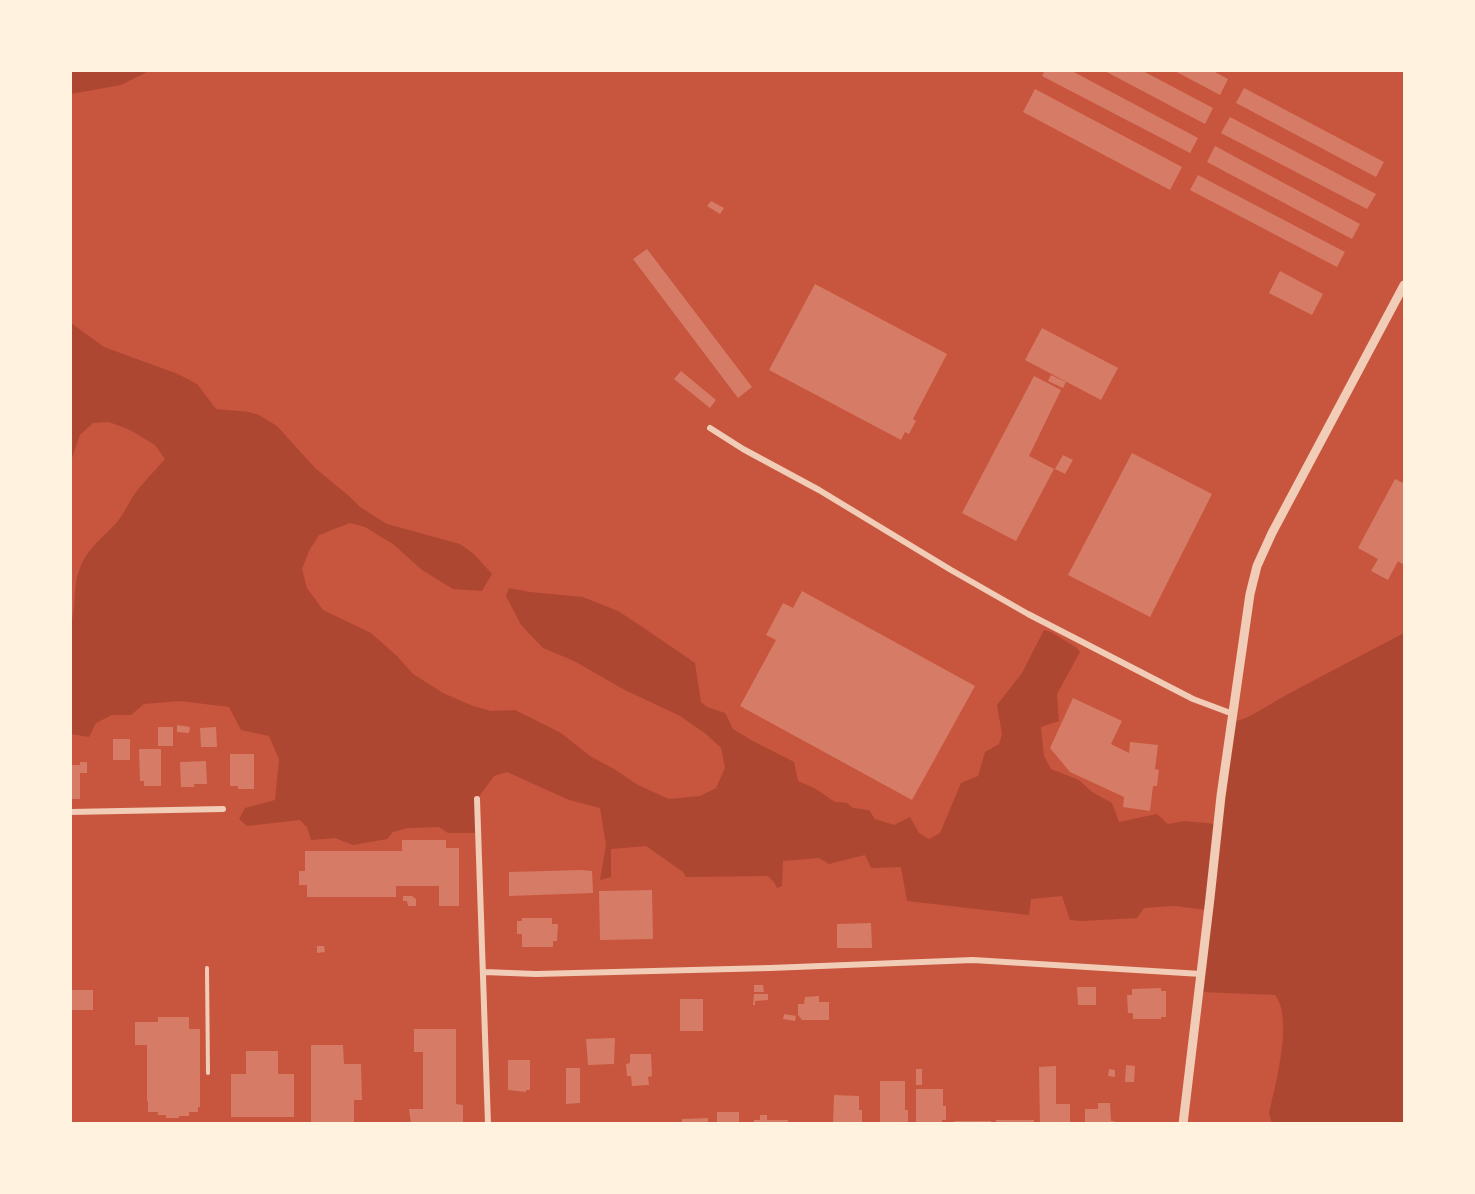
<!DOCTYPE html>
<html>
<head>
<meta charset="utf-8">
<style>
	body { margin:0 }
	#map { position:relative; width:1475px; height:1194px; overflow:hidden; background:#c8553d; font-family:Raleway,sans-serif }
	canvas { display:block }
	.frame { position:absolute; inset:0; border:72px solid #fff3e0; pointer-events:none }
</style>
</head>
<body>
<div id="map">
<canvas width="1475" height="1194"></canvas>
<div class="frame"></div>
</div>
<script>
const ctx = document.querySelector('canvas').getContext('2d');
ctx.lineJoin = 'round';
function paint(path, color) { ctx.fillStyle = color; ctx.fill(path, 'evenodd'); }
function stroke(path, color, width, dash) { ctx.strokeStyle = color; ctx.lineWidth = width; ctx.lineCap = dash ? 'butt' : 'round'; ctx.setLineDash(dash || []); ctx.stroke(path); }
paint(new Path2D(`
	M71 70H149V71L121 85 71 94Z
	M71 323 104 347 178 374 197 384 216 409 249 412 259 415 277 426 315 468 349 496 360 507 387 524 460 544 474 554 492 574 482 591 453 589 422 570 393 544 365 527 350 523 319 535 309 551 302 569 307 588 323 610 371 633 397 656 413 674 443 693 473 706 491 711 515 710 561 733 590 756 614 769 638 785 669 799 700 796 716 788 725 768 721 748 706 734 680 716 623 689 574 661 543 648 521 625 506 596 509 588 530 592 583 597 618 611 638 624 695 663 701 702 707 707 725 713 733 729 751 740 794 762 798 781 816 789 835 802 847 803 853 808 869 810 875 819 894 825 910 817 919 833 929 839 940 833 961 783 978 776 985 752 999 744 1002 734 997 705 1022 673 1044 630 1051 632 1077 648 1080 652 1057 694 1059 721 1041 727 1044 756 1051 769 1079 780 1092 792 1112 803 1119 822 1157 814 1168 824 1185 821 1216 824 1235 721C1246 721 1276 700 1288 694 1327 673 1366 653 1404 633V1123H1272L1269 1114C1275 1085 1294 1019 1275 995L1201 992 1207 910 1174 906 1144 908 1137 918 1082 921 1070 920 1062 896 1031 899 1029 915 907 901 901 867 871 868 865 855 829 864 819 858 783 861 782 886 777 888 774 882 768 876 686 877 683 872 646 846 611 849V877L600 880 606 845 600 808 569 800 507 772 494 776 477 799 478 833H448L439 827 408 828 393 832 387 839 353 845 335 838 311 840 307 827 300 820 247 826 239 819 245 808 275 800 279 759 269 736 241 730 229 707 180 701 144 704 131 715H112L96 723 89 737 71 734 70 627C77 608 72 587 80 568 87 548 104 537 117 522 123 515 127 506 132 498 141 484 154 472 165 459L155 445 130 430 109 422 93 423 80 435 71 461Z`), '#ae4732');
paint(new Path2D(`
	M1045 70H1070L1198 138 1190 153 1042 76Z
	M1103 70H1141L1213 108 1205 124Z
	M1173 70H1211L1228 79 1220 95Z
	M1244 88 1384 162 1376 177 1236 103Z
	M1035 89 1182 167 1170 190 1023 112Z
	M1230 117 1376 194 1367 209 1221 133Z
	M1215 146 1360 224 1352 239 1207 162Z
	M1198 175 1345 252 1337 267 1190 190Z
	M711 201 724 208 720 214 707 206Z
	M647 249 752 387 738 398 633 259Z
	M1280 271 1323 294 1312 315 1269 293Z
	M815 284 947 354 913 419 916 421 909 434 905 432 901 440 769 370Z
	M1042 328 1118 368 1101 400 1025 360Z
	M681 371 716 400 710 408 674 379Z
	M1051 375 1066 382 1063 388 1048 381Z
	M1034 376 1061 390 1029 456 1054 469 1016 541 962 513Z
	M1132 453 1212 494 1150 617 1068 575Z
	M1063 455 1073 460 1065 474 1055 469Z
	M1395 479 1403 483 1404 480V565L1398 561 1388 580 1371 571 1378 559 1358 548Z
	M802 591 975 686 912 800 740 706 776 640 766 635 783 603 793 608Z
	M1073 698 1122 721 1111 744 1129 753 1130 742 1158 745 1155 769 1159 770 1157 786H1153L1150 811 1123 807 1124 797 1070 772 1050 748Z
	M177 725 190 727 189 733 177 732Z
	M158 727H173V746H158Z
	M216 727 217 747H201L200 728Z
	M113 739H130V760H113Z
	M139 749H161V786H144V781H140Z
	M230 754H254V789H238V786H230Z
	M206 761 207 784H194V787H181L180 762Z
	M80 762H87V773H80V799H70V765H80Z
	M402 840H446V848H459V906H439V886H396V897H307V885H299V871H305V851H402Z
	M582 870 592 871 593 893 509 896V872Z
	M652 890 653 939 600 940 599 891Z
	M403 896H412L416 899V906H408L407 901H403Z
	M522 918H552V924H558L557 941H553V947H522V934H517V921H522Z
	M871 923 872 948H837V924Z
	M317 946H324L325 952 317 953Z
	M754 985H763L764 992H754Z
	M1077 987H1096V1005H1078Z
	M1161 988V991H1166V1017H1161V1019H1133V1013H1128L1127 995H1132V989Z
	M70 990H93V1010H70Z
	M754 994H768V1000L755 1001V1005H753Z
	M819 996V1002H829V1020H802L798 1015V1004H804L805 997Z
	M680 999H703V1031H680Z
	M784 1014 796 1016 795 1021 783 1019Z
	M158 1017H189V1029H200V1107H198V1112H189V1116H179V1118H166V1115H158V1112H148V1101H147V1045H135V1022H158Z
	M414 1029H456V1104L463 1105V1124H411L409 1109H423V1052H414Z
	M615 1038 614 1064 588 1065 586 1039Z
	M311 1045H343L344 1064H361L362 1100H354V1124H311Z
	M246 1051H278V1074H294V1117H231V1074H246Z
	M630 1054H651L652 1076 648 1077 649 1085 632 1086 631 1076H627L626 1064 630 1063Z
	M508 1060H530V1090H526V1092L508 1090Z
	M1126 1065 1135 1066 1134 1082H1125Z
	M1056 1066V1104H1070V1124H1040L1039 1067Z
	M566 1068H580V1103L566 1104Z
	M916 1069H922V1085H916Z
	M1109 1069 1115 1070V1077L1108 1076Z
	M880 1081H905V1110H908V1123L880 1124Z
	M916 1089H943V1106H946V1120H942V1124H916Z
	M834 1095 859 1096V1110H862V1123L833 1124Z
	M1098 1103H1110L1111 1121H1114V1124H1085V1109H1098Z
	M717 1112H739V1124H717Z
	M760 1115H767V1120H788V1124H754V1120H760Z
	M708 1118V1124H682V1119Z
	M996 1120H1034V1124H996Z
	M954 1121H991V1124H954Z`), '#d67c66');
stroke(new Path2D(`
	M207 968 208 1073`), '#f1ccb7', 4);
stroke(new Path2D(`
	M710 428 743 449 819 490 951 570 1028 614 1193 699 1233 714
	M477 799 488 1124
	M70 812 223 809
	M484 972 536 974 770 968 973 960 1201 974`), '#f1ccb7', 6);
stroke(new Path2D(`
	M1183 1124 1210 898 1221 796 1250 594 1257 566 1272 533 1404 285`), '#f1ccb7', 9);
</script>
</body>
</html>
